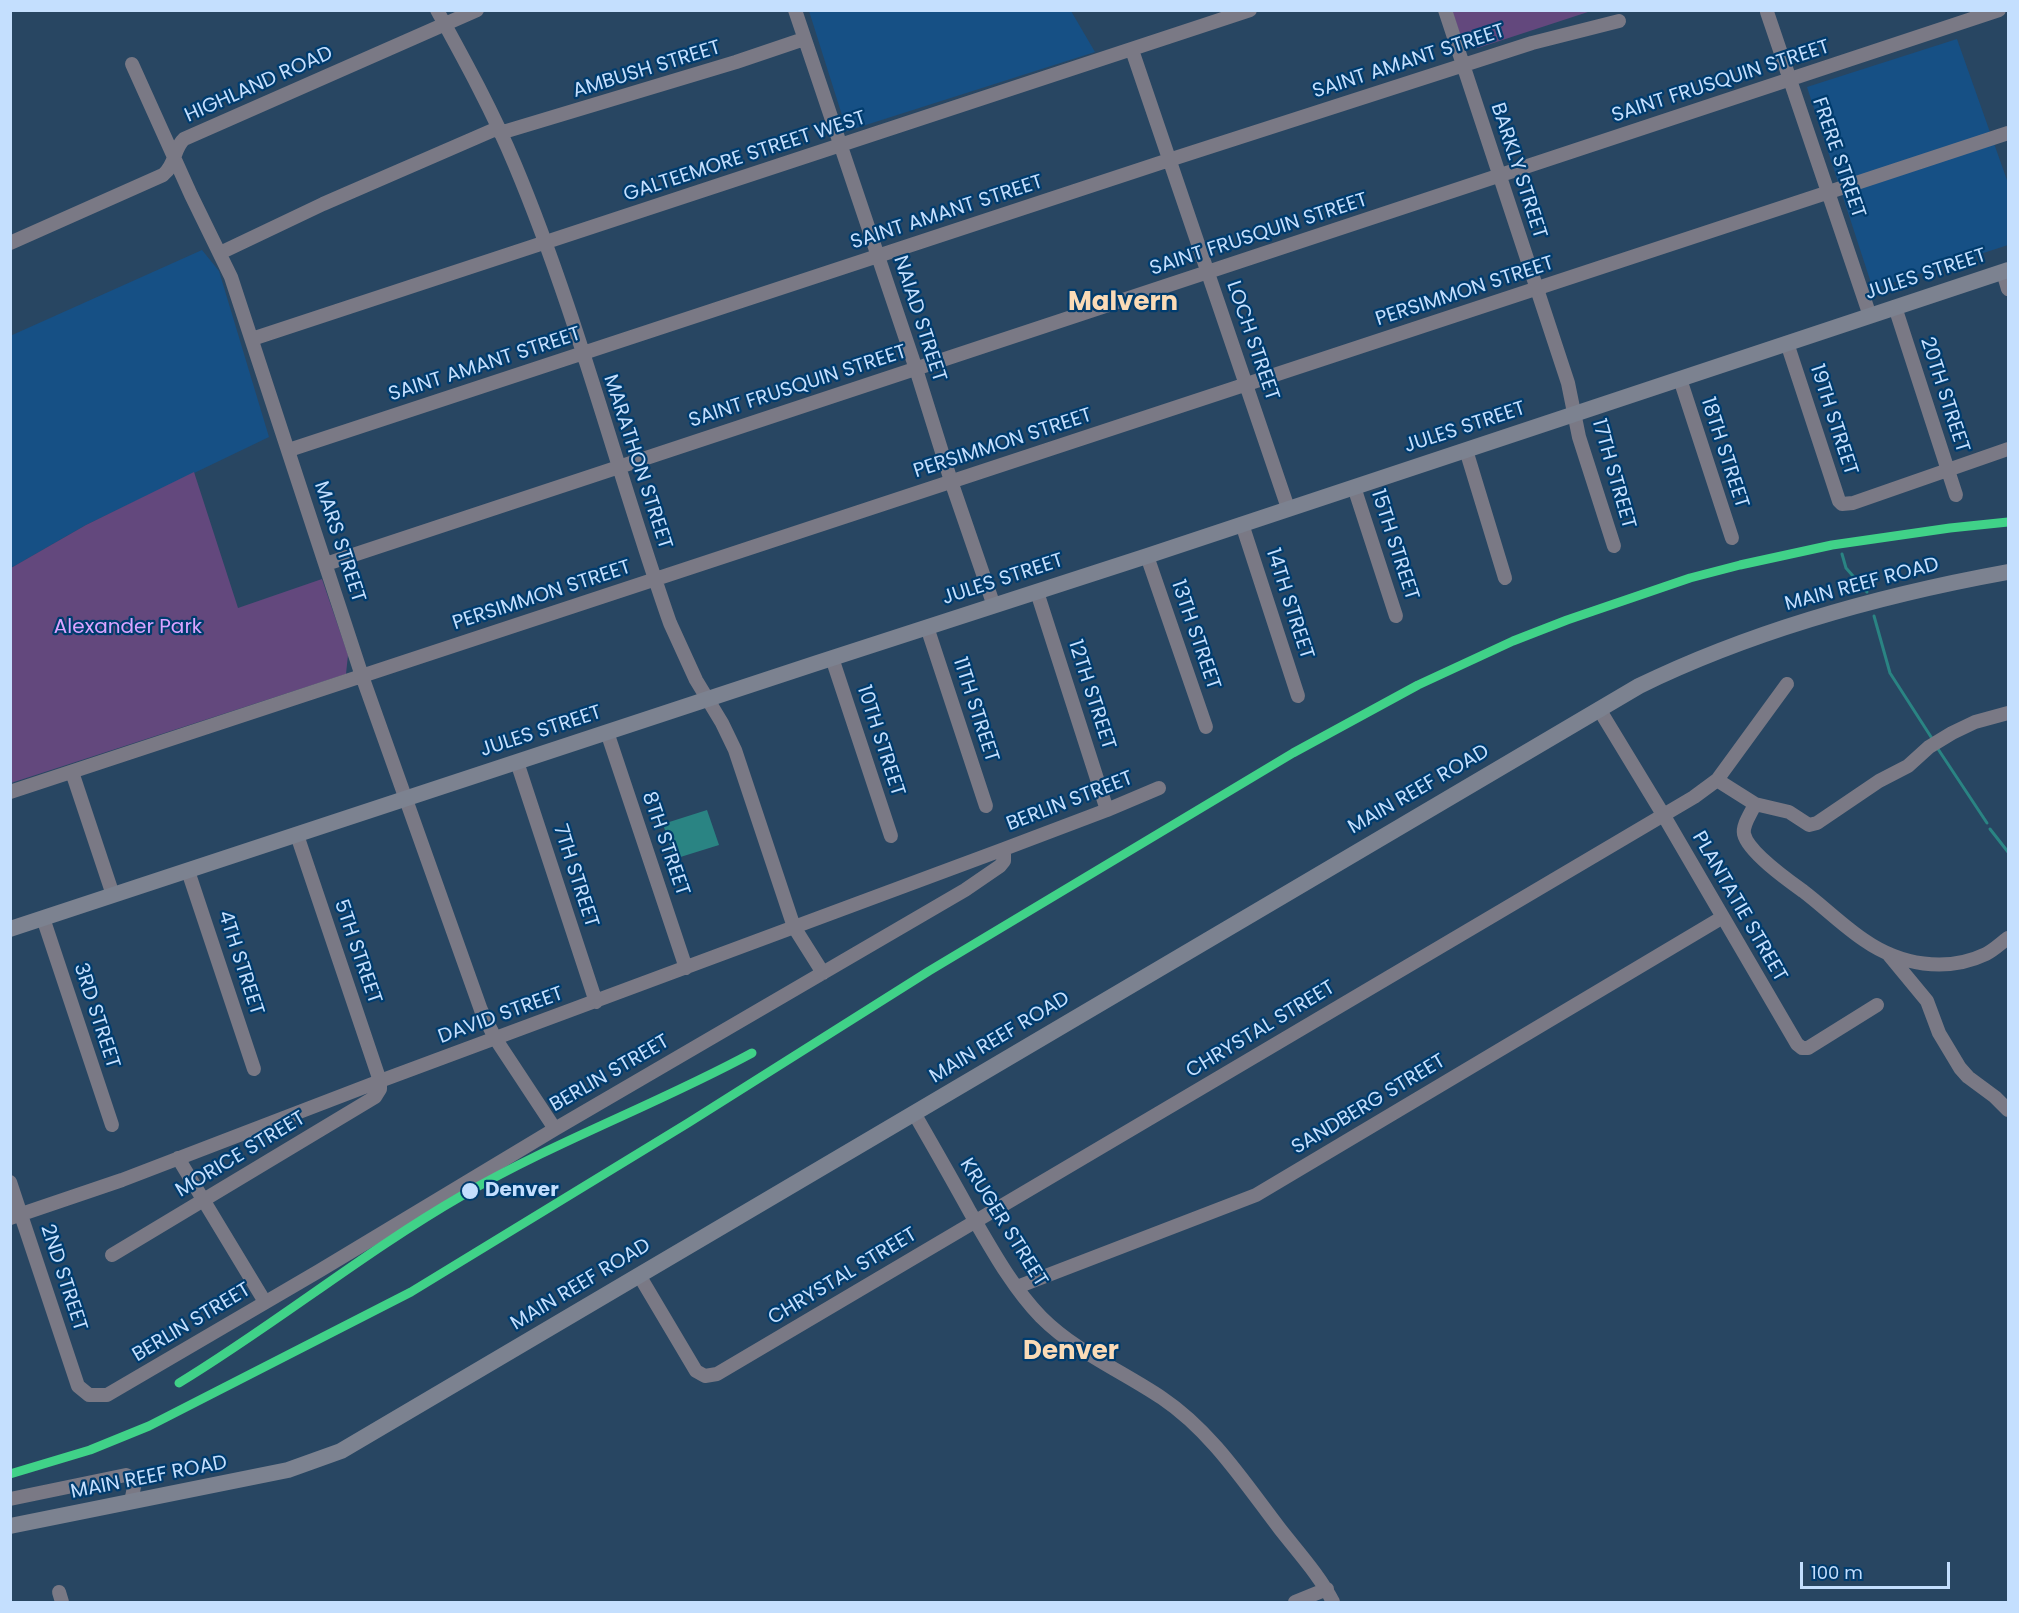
<!DOCTYPE html>
<html>
<head>
<meta charset="utf-8">
<style>
	body { margin:0 }
	#map { position:relative; width:2019px; height:1613px; overflow:hidden; background:#284662; font-family:Poppins,sans-serif }
	canvas { display:block }
	.frame { position:absolute; inset:0; border:12px solid #c4dffe; pointer-events:none }
	.scale { position:absolute; left:1800px; top:1562px; width:150px; height:27px; box-sizing:border-box; border:3px solid #c4dffe; border-top:0; padding-left:8px; font-size:18px; line-height:21px; white-space:nowrap; color:#c4dffe; -webkit-text-stroke:4px #003c6e; paint-order:stroke }
</style>
</head>
<body>
<div id="map">
<canvas width="2019" height="1613"></canvas>
<div class="frame"></div>
<div class="scale">100 m</div>
</div>
<script>
const ctx = document.querySelector('canvas').getContext('2d');
ctx.lineJoin = 'round';
function paint(path, color) { ctx.fillStyle = color; ctx.fill(path, 'evenodd'); }
function stroke(path, color, width, dash) { ctx.strokeStyle = color; ctx.lineWidth = width; ctx.lineCap = dash ? 'butt' : 'round'; ctx.setLineDash(dash || []); ctx.stroke(path); }
function drawText(font, color, halo, rows, align = 'center') {
  ctx.font = font + ' Poppins,sans-serif'; ctx.lineWidth = 4.5; ctx.setLineDash([]); ctx.textBaseline = 'middle'; ctx.strokeStyle = halo; ctx.fillStyle = color; for (const [text, x, y, turn = 0] of rows) {
    ctx.save(); ctx.translate(x, y); ctx.rotate((+turn || 0) * Math.PI / 180); ctx.textAlign = isNaN(turn) ? turn : align; if (halo) ctx.strokeText(text, 0, 0); ctx.fillText(text, 0, 0); ctx.restore();
  }
}
paint(new Path2D(`
	M809 11H1071L1095 52 847 131Z
	M1957 39 2008 183V245L1873 289 1807 87Z
	M202 250 219 271 269 437 86 525 11 568 10 336Z`), '#165085');
paint(new Path2D(`
	M1452 11H1591L1478 48 1468 47 1463 43Z
	M194 472 238 608 322 579 348 655 346 674 11 783V568L86 525Z`), '#63487d');
paint(new Path2D(`
	M707 810 719 845 674 859 663 824Z`), '#2a8483');
stroke(new Path2D(`
	M1842 554 1846 568 1867 592
	M1874 616 1890 673 1933 740
	M1938 749 1987 823
	M1990 829 2008 852`), '#2a8483', 3);
stroke(new Path2D(`
	M437 10C465 61 493 112 515 165 577 313 617 472 670 623L696 680 722 723 735 750 794 927 823 973
	M795 10 916 369 951 481 994 606
	M1445 10 1568 383 1579 437 1614 546
	M1767 12 1870 316
	M1132 50 1288 508
	M132 64 191 195 231 277 362 676 481 1010 495 1038 555 1129
	M500 133 736 62 804 39
	M10 243 163 175C176 165 173 149 184 139L477 10
	M220 253 323 204 498 128
	M2003 272 2008 289
	M1895 307 1956 495
	M252 339 1250 10
	M1787 343 1839 501 1842 504 1853 503 2008 449
	M1680 379 1732 538
	M289 450 1169 160 1532 43 1619 21
	M1466 450 1505 578
	M1354 487 1396 616
	M1242 524 1298 696
	M1147 556 1206 727
	M326 564 1999 10
	M1037 592 1107 810
	M927 627 986 806
	M832 658 891 836
	M1599 709 1664 816 1797 1044 1802 1048H1808L1877 1005
	M607 732 686 968
	M517 762 596 1002
	M72 772 113 895
	M1717 780 1755 804 1789 812 1809 825 1817 823 1879 781 1908 766 1929 747 1952 733 1975 722 2008 713
	M10 792 2008 133
	M1755 804C1752 812 1742 825 1744 834 1748 852 1789 881 1803 891 1824 907 1843 926 1864 940 1900 965 1946 973 1986 954 1994 950 2001 943 2008 938
	M188 871 254 1069
	M43 918 112 1125
	M1889 955 1927 1001 1939 1033 1960 1068 1968 1077 1995 1097 2008 1110
	M914 1113C933 1146 952 1179 970 1212 991 1248 1012 1287 1041 1317 1076 1352 1122 1371 1162 1398 1211 1431 1244 1482 1280 1529 1298 1552 1320 1576 1333 1602
	M178 1158 265 1302
	M10 1182 78 1386 89 1395H107L319 1271 555 1129 965 890 1000 866 1004 861V849L1107 810 1159 788
	M10 1218 122 1180 380 1081 1004 849
	M112 1255 375 1097 380 1089V1081L297 835
	M639 1275 696 1371 705 1376 717 1374 1694 797 1717 780 1787 684
	M1017 1287 1256 1195 1723 917
	M10 1499 126 1475 130 1477 134 1487 131 1502
	M59 1592 62 1602
	M1295 1602 1327 1589`), '#7a7985', 14);
stroke(new Path2D(`
	M10 929 817 663 1147 556 2008 270
	M10 1526 288 1470 341 1451 1639 686C1756 629 1881 595 2008 572`), '#7c8290', 16);
stroke(new Path2D(`
	M179 1383C276 1324 364 1252 463 1195 556 1141 658 1104 752 1053
	M10 1474 90 1450 149 1426 411 1292 688 1123 929 971 1293 753 1418 685 1513 641 1567 620 1690 578 1740 565 1832 545 1950 528 2008 522`), '#40d288', 9);
for (const [x, y, r, color] of [
	[470,1191,9,"#c4dffe"]
]) { const dot = new Path2D(); dot.arc(x, y, r, 0, 2 * Math.PI); ctx.fillStyle = color; ctx.fill(dot); stroke(dot, '#003c6e', 2); }
drawText('20px', '#c4dffe', '#003c6e', [
	["SAINT AMANT STREET",1409,62,-18],
	["AMBUSH STREET",647,70,-17],
	["SAINT FRUSQUIN STREET",1721,82,-18],
	["HIGHLAND ROAD",259,85,-24],
	["GALTEEMORE STREET WEST",745,157,-18],
	["FRERE STREET",1838,158,71],
	["BARKLY STREET",1518,171,72],
	["SAINT AMANT STREET",947,213,-18],
	["SAINT FRUSQUIN STREET",1259,235,-18],
	["JULES STREET",1926,275,-18],
	["PERSIMMON STREET",1465,292,-18],
	["NAIAD STREET",919,319,72],
	["LOCH STREET",1252,341,71],
	["SAINT AMANT STREET",485,365,-18],
	["SAINT FRUSQUIN STREET",798,387,-18],
	["20TH STREET",1944,395,72],
	["19TH STREET",1833,420,72],
	["JULES STREET",1465,428,-18],
	["PERSIMMON STREET",1003,444,-18],
	["18TH STREET",1724,453,72],
	["MARATHON STREET",637,462,72],
	["17TH STREET",1613,474,74],
	["MARS STREET",339,542,72],
	["15TH STREET",1394,545,72],
	["JULES STREET",1003,580,-18],
	["MAIN REEF ROAD",1862,585,-15],
	["PERSIMMON STREET",542,596,-18],
	["14TH STREET",1289,604,72],
	["13TH STREET",1195,635,71],
	["12TH STREET",1091,695,72],
	["11TH STREET",975,710,72],
	["JULES STREET",541,732,-18],
	["10TH STREET",880,741,72],
	["MAIN REEF ROAD",1419,790,-30],
	["BERLIN STREET",1070,802,-21],
	["8TH STREET",665,844,71],
	["7TH STREET",575,876,72],
	["PLANTATIE STREET",1739,907,60],
	["5TH STREET",357,952,71],
	["4TH STREET",240,963,72],
	["3RD STREET",96,1016,72],
	["DAVID STREET",501,1016,-20],
	["CHRYSTAL STREET",1261,1030,-31],
	["MAIN REEF ROAD",1000,1038,-31],
	["BERLIN STREET",610,1074,-30],
	["SANDBERG STREET",1369,1105,-31],
	["MORICE STREET",241,1155,-31],
	["KRUGER STREET",1003,1223,58],
	["CHRYSTAL STREET",843,1277,-31],
	["2ND STREET",63,1278,72],
	["MAIN REEF ROAD",581,1285,-31],
	["BERLIN STREET",192,1323,-31],
	["MAIN REEF ROAD",149,1478,-11]
]);
drawText('20px', '#dba3ff', '#003c6e', [
	["Alexander Park",128,628]
]);
drawText('bold 20px', '#c4dffe', '#003c6e', [
	["Denver",485,1191]
], 'left');
drawText('bold 26px', '#fbdbb6', '#003c6e', [
	["Malvern",1123,303],
	["Denver",1071,1352]
]);
</script>
</body>
</html>
